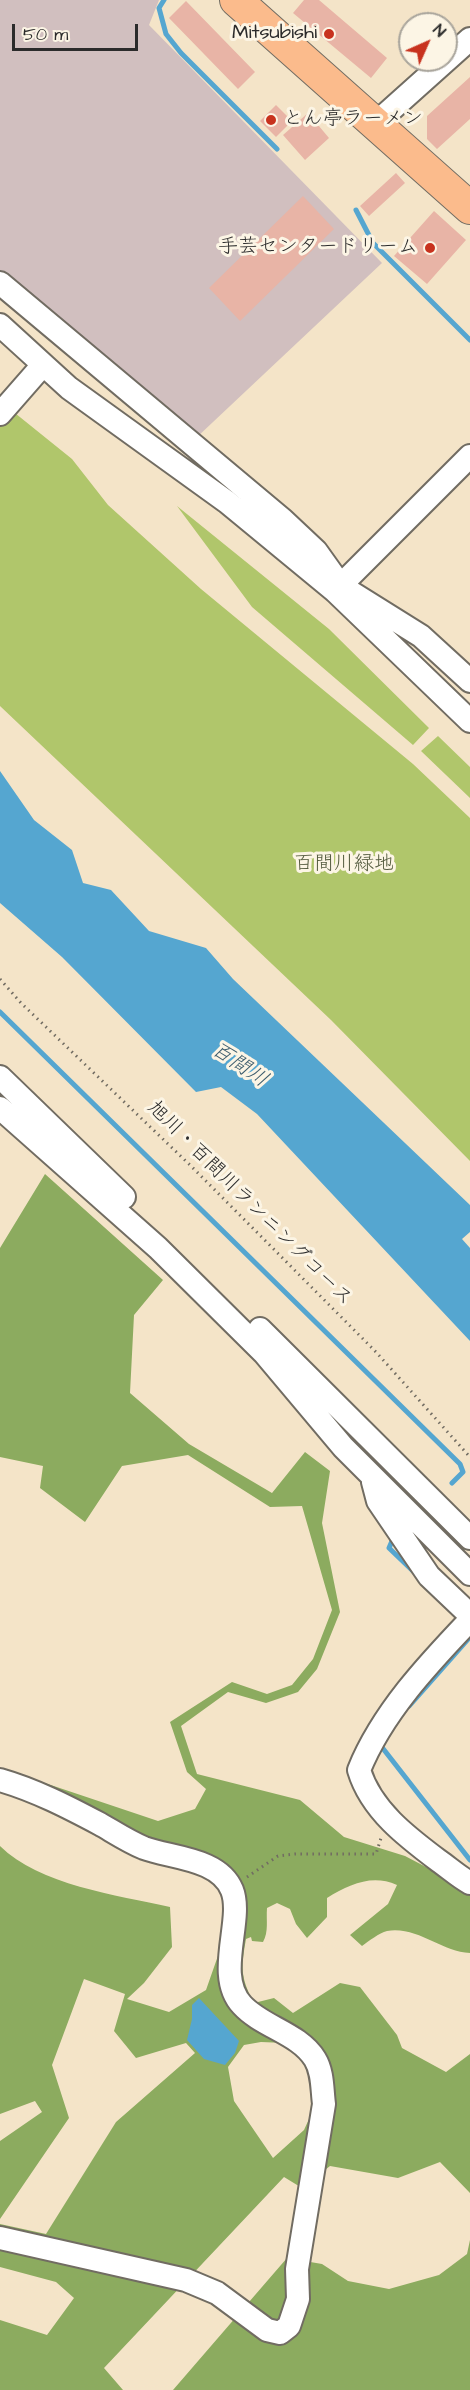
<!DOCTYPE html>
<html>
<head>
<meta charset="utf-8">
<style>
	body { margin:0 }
	#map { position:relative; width:470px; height:2390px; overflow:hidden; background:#f4e4c8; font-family:"Architects Daughter",sans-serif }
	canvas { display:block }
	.north { position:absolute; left:398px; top:12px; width:60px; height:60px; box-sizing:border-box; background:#fcf5e5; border:2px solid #a8a49b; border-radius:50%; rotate:45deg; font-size:16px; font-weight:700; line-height:24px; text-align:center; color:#2b2b2b }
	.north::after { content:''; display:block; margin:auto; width:21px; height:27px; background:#c8321e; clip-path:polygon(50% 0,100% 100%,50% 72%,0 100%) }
	.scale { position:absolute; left:12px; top:24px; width:126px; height:27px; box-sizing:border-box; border:3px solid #2b2b2b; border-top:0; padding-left:8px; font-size:18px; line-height:21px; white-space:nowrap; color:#2b2b2b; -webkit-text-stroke:4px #fcf5e5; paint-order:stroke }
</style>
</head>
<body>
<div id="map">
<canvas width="470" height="2390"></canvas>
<div class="north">N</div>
<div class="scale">50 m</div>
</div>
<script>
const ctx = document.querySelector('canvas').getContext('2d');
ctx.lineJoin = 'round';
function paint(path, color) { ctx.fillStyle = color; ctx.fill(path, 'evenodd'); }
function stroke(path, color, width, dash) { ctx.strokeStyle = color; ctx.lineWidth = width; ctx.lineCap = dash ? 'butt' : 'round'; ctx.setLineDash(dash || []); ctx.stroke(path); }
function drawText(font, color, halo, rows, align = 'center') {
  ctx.font = font + ' "Architects Daughter","Klee One",sans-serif'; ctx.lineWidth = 6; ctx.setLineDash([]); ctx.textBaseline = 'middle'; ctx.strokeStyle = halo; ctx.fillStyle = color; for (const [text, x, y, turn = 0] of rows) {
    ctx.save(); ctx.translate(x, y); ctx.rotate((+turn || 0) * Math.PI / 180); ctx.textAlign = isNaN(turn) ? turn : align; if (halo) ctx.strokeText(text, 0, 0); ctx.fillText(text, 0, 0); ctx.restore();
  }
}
paint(new Path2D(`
	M0 0H159L149 25 382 263 196 438 0 274Z`), '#d1bfbf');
paint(new Path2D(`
	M0 401 72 459 108 505 201 589 413 764 470 818V1161L331 1020 0 706Z
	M177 506 329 629 429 728 413 745 252 607Z
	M438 736 470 767V798L421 751Z`), '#b0c66b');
paint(new Path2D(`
	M45 1174 163 1280 134 1315 130 1393 189 1444 272 1493 305 1452 330 1471 322 1523 340 1612 317 1669 298 1692 266 1703 228 1692 181 1726 197 1774 300 1800 344 1837 405 1856 470 1890V1953C441 1952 418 1926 387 1931 379 1933 369 1941 362 1946L350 1935 388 1904 397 1885C372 1874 350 1884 327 1898V1917L307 1938 296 1924 290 1909 277 1903 267 1908C266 1921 269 1931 263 1942L252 1941 251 1937 246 1939C241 1967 240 1977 254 2003L274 1998 293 2013 340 1983 360 1987 397 2035 402 2048 446 2072 470 2054V2193L440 2162 398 2178 330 2166 302 2188 284 2177 104 2368 123 2390H0V2320L47 2335 74 2298 56 2282 0 2267V2224L46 2234 116 2122 195 2053 186 2043 136 2058 114 2031 125 1994 84 1979 52 2065 69 2118 0 2219V2141L42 2112 35 2101 0 2114V1846C39 1885 117 1895 170 1907L172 1947 144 1983 127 1999 169 2012 206 1990 227 1930 229 1901 214 1875 0 1786V1768L158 1821 195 1809 206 1789 187 1772 170 1722 232 1682 267 1694 292 1685 313 1659 332 1610 302 1506 270 1507 188 1455 122 1466 85 1522 40 1488 43 1466 0 1457V1248ZM261 2042 285 2043 312 2069 314 2108 304 2130 273 2158 234 2101 228 2067 244 2045Z
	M470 2240V2390H173L287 2258 322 2264 348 2281 389 2289 439 2275 467 2254Z`), '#8cab5f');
paint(new Path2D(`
	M0 771 34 820 72 850 83 883 111 890 149 931 206 948 233 979 470 1205V1232L462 1239 470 1248V1341L257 1114 221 1087 196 1092 62 957 0 903Z
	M199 1998 239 2041 235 2053 225 2065 204 2059 187 2040 192 2019V2005Z`), '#55a6d0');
stroke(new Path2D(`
	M164 0 159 8 166 34 181 53 277 149
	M356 210 373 243 470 340
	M0 1012 460 1464 463 1472 452 1483
	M392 1541 389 1548 415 1573
	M409 1706 470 1637
	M383 1743 381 1746 470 1860`), '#55a6d0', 5);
paint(new Path2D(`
	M304 0H319L387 58 371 78 293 13Z
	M186 1 255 72 238 89 169 18Z
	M470 77V119L437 149 427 139V116Z
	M276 105 292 121 276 137 260 121Z
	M308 113 329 138 305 160 283 135Z
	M396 173 405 183 369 216 360 206Z
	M303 196 334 229 240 321 209 288Z
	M434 211 466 240 427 284 394 256Z`), '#e8b4a6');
const minor = new Path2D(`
	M375 124 470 39
	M0 283 283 520 316 551 341 586 421 636 470 681
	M0 325 69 388 227 502 335 591 470 721
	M0 414 42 366
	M335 591 470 456
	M0 1077 124 1197
	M0 1108 158 1248 264 1353 343 1447 470 1574
	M260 1329 470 1538
	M373 1482 378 1501 429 1576 470 1615
	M470 1620C428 1664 382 1713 359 1770 371 1810 407 1837 439 1861 449 1868 459 1877 470 1883
	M0 1780C35 1790 68 1807 100 1824 114 1832 129 1842 144 1848 171 1858 219 1858 232 1890 244 1920 214 1975 242 2005 262 2027 299 2033 315 2059 323 2072 322 2089 324 2104L297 2269 298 2299 289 2326 280 2333 267 2330 217 2293 186 2280 0 2238`);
const highway = new Path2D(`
	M236 0 470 208`);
stroke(minor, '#716c62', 26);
stroke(highway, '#716c62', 34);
stroke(new Path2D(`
	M0 979 21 1003 191 1166 376 1352 470 1457
	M247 1877 278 1856 295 1854H376L381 1838`), '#716c62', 3, [1.5, 4.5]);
stroke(minor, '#fff', 22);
stroke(highway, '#fbbb8c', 32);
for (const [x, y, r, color] of [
	[329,34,6,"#c8321e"],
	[271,120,6,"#c8321e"],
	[430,248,6,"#c8321e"]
]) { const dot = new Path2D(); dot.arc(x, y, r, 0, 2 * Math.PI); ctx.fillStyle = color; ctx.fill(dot); stroke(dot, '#fcf5e5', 2); }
drawText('20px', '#2b2b2b', '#fcf5e5', [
	["Mitsubishi",317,34],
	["とん亭ラーメン",283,120,"left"],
	["手芸センタードリーム",418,248]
], 'right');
drawText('20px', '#535a3e', '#fcf5e5', [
	["百間川緑地",344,865]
]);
drawText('20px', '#2b2b2b', '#fcf5e5', [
	["旭川・百間川ランニングコース",249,1204,45]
]);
drawText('italic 21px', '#3c5c6d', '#fcf5e5', [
	["百間川",239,1066,34]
]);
</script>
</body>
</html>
